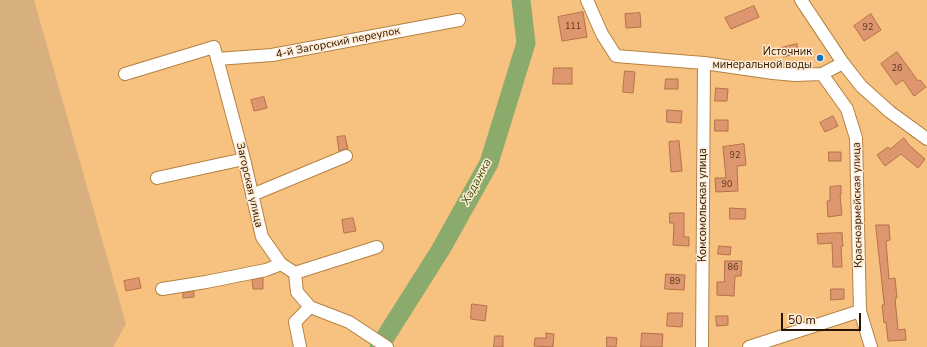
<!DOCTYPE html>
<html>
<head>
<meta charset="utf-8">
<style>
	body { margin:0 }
	#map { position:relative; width:927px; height:347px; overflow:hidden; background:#f7c180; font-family:"Nunito Sans",sans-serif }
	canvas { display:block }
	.scale { position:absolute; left:781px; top:313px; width:80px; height:18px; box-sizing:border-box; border:2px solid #281500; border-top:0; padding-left:5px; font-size:12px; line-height:14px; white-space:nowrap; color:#281500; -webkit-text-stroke:3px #ffe9d0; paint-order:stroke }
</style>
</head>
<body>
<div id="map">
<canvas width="927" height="347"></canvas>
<div class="scale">50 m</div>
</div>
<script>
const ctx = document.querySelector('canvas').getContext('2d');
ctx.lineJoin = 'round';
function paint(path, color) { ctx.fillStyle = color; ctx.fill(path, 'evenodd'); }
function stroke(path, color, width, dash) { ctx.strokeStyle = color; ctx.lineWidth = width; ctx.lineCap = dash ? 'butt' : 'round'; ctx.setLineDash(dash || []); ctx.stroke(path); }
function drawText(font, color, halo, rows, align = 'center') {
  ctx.font = font + ' "Nunito Sans",sans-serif'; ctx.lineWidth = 3; ctx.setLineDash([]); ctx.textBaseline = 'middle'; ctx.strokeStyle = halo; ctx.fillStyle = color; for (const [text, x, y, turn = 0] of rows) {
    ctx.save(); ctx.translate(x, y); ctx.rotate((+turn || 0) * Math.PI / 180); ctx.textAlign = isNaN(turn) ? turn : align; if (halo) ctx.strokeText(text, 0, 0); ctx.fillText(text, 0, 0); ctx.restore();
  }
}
paint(new Path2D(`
	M0 0H34L126 324 113 347H0Z`), '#d8af7f');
stroke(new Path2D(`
	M379 347 441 249 489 163 526 43 521 0`), '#8bab6c', 19);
const building = new Path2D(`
	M754 6 759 17 731 29 725 18Z
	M583 12 587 37 562 41 558 17Z
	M640 13 641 27 626 28 625 14Z
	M871 14 881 30 864 41 854 26Z
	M797 44 799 53 783 57 781 48Z
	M897 52 918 81 920 80 926 87 914 96 903 80 896 85 881 64Z
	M554 68H572V84H553Z
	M625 71 635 72 633 93 623 92Z
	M666 79H678V89H665Z
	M716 88 728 89 727 101H715Z
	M264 97 267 108 254 111 251 100Z
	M667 110 682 111 681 123 667 122Z
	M833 116 838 126 825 132 820 123Z
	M715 120H728V131H715Z
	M345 136 348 149H344L339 151 337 137Z
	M904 138 909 145 925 159 918 168 901 154 885 166 877 155 888 147 890 149Z
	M679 141 682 171 671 172 669 142Z
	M744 144 746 165 737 166 738 191 716 192 715 178H726L723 147Z
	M829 152H841V161H829Z
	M841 186V195H840L842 215 828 217 827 201H830V187Z
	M730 208 746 209 745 219H730Z
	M670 213H684V237H689V246L673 245 674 223H670Z
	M353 218 356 231 344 233 342 220Z
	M876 225H889L890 240 886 241 889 279 895 278 897 298H895L898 330 905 329 906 340 888 341 886 322 884 323 882 305H884Z
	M842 233 843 246H841L842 267H833L832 243 818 244 817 234Z
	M719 246 731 247 730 255 718 254Z
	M725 261H742L741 276H735L734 296 717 295V282H724Z
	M666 274 685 275 684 290 665 289Z
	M139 278 141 288 126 291 124 281Z
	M263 278V289H253L252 280Z
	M831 289H844V299L831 300Z
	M194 292V297L183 298V293Z
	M472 304 487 306 485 321 471 319Z
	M668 313H683L682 327 667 326Z
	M716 316H728V325L717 326Z
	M546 333 554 334 553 347 534 346 535 338H546Z
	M642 333 663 334 662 347H641Z
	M495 336H503V347H494Z
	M607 337 617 338 616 347H607Z`);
paint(building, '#dd966e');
stroke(building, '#b57149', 1);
const minor = new Path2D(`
	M587 0 602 34 616 56 704 63 773 73 795 75 822 74
	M801 0 843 63 861 86 890 112 927 139
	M217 59 272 55 459 20
	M843 63 822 74 847 109 856 138 860 311 871 347
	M125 74 214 47 244 159 262 237 281 264 295 273 297 292 310 307 295 322 300 347
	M157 178 244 159
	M252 195 346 156
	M295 273 377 247
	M162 289 206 282 266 270 281 264
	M310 307 349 322 387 347
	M702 347 704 63
	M749 347 860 311`);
stroke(minor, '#b48242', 14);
stroke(minor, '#fff', 12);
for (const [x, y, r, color] of [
	[820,58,4,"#1671be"]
]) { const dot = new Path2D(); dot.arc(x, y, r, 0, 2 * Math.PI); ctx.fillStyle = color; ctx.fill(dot); stroke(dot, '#ffe9d0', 1.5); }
drawText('9px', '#55351c', null, [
	["111",573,27],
	["92",868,28],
	["26",897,69],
	["92",735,156],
	["90",727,185],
	["86",733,268],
	["89",675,282]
]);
drawText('11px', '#281500', '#ffe9d0', [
	["4-й Загорский переулок",338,43,-11],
	["Загорская улица",249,185,77],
	["Комсомольская улица",703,205,-90],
	["Красноармейская улица",858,205,-91]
]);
drawText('11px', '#281500', '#ffe9d0', [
	["Источник",812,52],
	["минеральной воды",812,65]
], 'right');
drawText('italic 12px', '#385612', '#ffe9d0', [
	["Хадажка",477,182,-62]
]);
</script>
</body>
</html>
